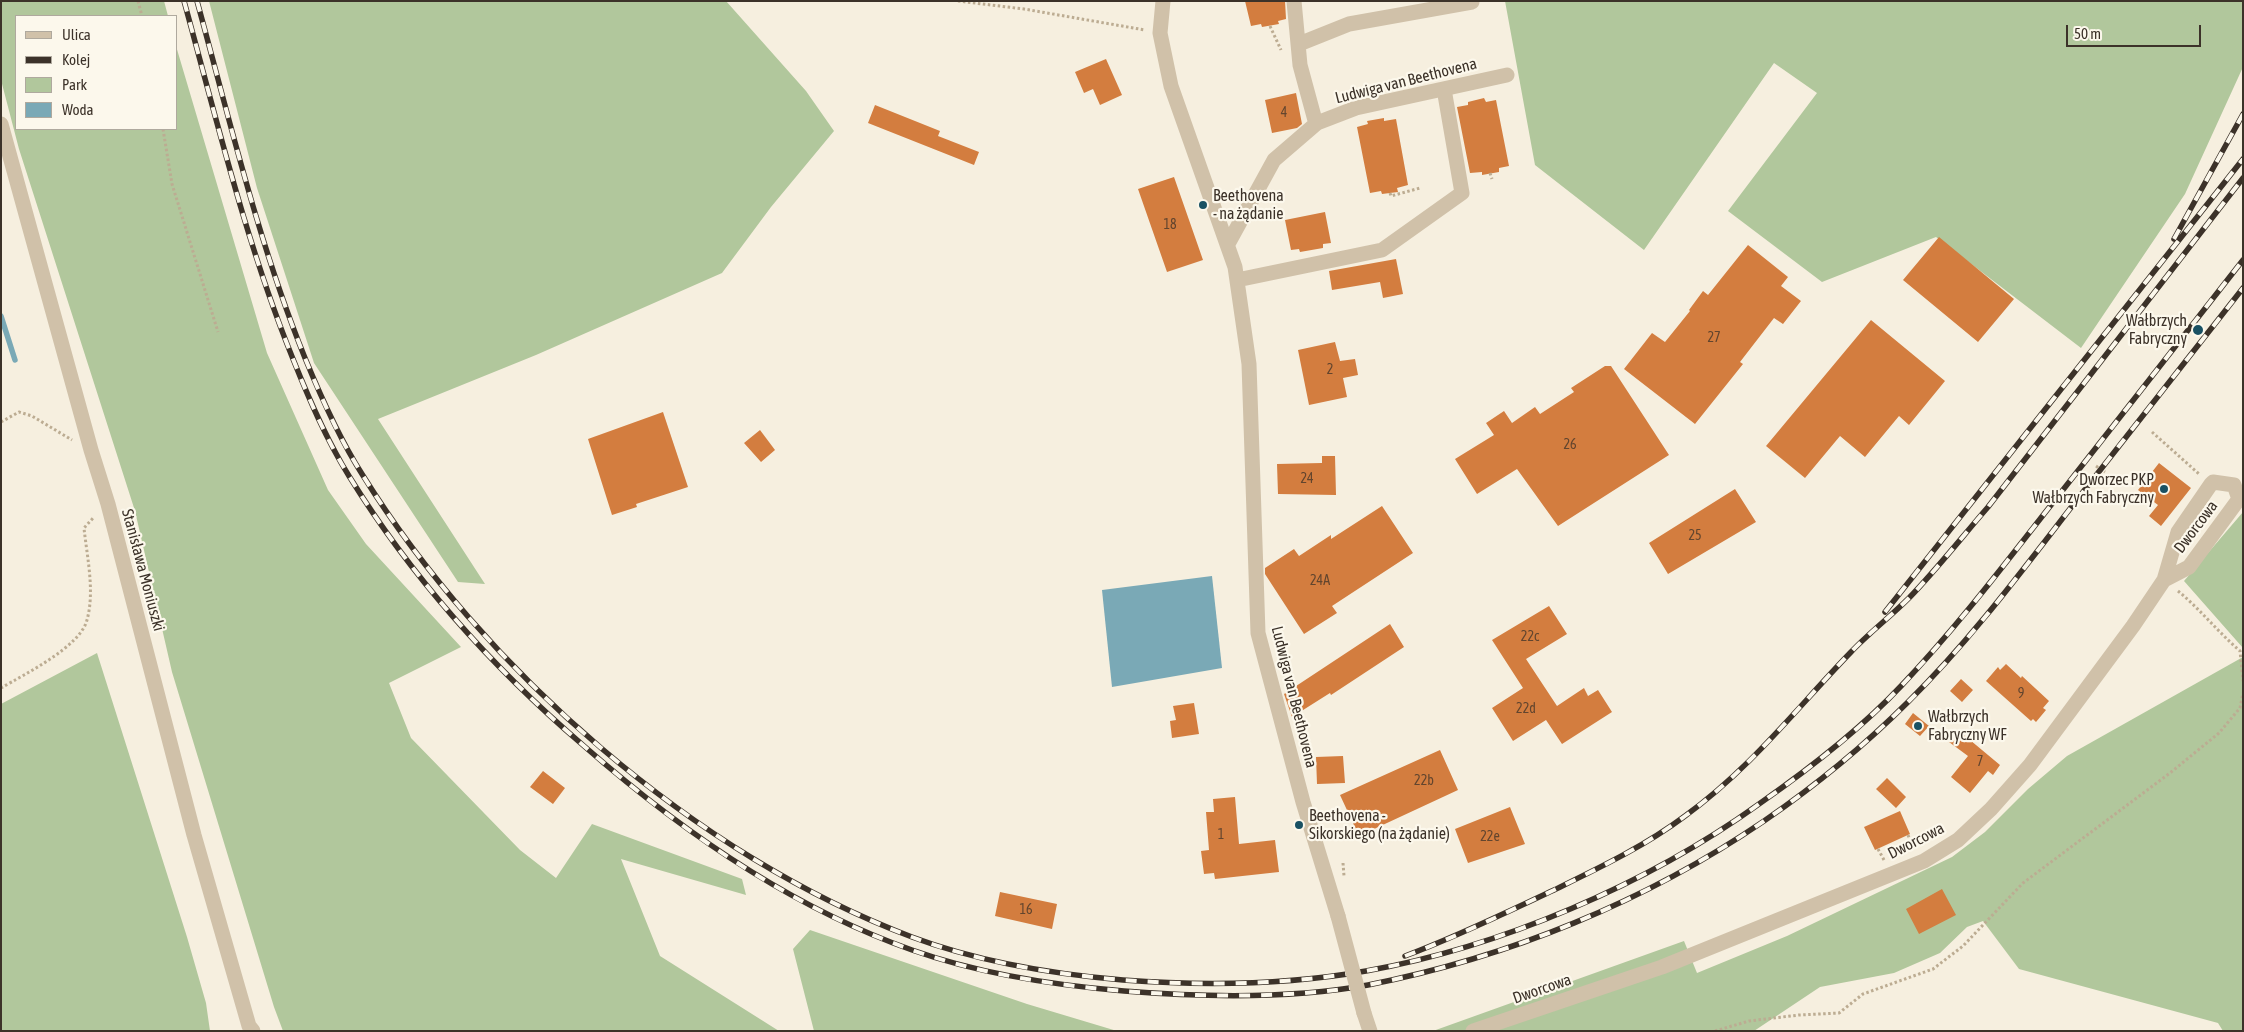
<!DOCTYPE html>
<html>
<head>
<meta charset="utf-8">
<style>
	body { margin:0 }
	#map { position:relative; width:2244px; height:1032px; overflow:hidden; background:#f6efdf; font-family:"Asap Condensed",sans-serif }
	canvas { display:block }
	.frame { position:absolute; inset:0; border:2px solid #3c3229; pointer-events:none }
	.legend { position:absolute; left:15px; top:15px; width:162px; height:115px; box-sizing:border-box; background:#fcf8ec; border:1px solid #afa99e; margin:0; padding:6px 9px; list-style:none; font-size:15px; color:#3c3229 }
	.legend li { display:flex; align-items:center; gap:10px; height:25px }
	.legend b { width:25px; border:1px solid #afa99e }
	.scale { position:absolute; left:2066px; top:25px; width:135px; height:22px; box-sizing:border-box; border:2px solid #3c3229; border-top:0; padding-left:6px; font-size:15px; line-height:18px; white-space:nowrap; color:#3c3229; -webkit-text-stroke:4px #fcf8ec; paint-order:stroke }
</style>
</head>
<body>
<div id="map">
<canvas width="2244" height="1032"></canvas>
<div class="frame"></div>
<ul class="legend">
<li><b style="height:6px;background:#d0c1a9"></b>Ulica</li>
<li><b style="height:6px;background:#3c3229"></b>Kolej</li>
<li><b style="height:14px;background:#b1c79c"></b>Park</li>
<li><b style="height:14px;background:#7aa9b6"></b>Woda</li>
</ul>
<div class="scale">50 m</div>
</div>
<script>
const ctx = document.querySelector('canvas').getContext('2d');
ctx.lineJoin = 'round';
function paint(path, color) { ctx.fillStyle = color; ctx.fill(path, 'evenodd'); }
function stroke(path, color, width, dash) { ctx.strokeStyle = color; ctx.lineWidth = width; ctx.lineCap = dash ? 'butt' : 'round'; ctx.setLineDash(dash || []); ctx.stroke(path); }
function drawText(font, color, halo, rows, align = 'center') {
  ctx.font = font + ' "Asap Condensed",sans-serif'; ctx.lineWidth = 4.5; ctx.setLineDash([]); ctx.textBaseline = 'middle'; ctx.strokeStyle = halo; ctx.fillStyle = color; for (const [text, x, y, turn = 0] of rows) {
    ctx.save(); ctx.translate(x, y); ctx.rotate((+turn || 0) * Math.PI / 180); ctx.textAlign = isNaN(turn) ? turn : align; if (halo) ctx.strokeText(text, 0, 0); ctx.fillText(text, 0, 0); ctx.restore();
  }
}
paint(new Path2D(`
	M1 1H164L168 16H16V129H176V46L267 353 328 490 366 544 461 647 389 683 411 738 520 850 556 878 592 824 742 879 746 895 621 859 660 956 779 1031H283L274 1007 172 672 135 511 19 149 1 80Z
	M209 1H726L806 91 834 131 771 207 722 273 536 355 378 419 485 584 458 582 314 363 257 188Z
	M1505 1H2243V67L2185 194 2081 348 1936 237 1822 282 1728 211 1817 93 1774 63 1644 250 1535 165Z
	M2243 512V648L2184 581Z
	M97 653 187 937 206 1003 210 1031H1V704Z
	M2243 657V1031H2223L2218 1023 2019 969 1983 921 1967 927 1940 953 1894 973 1820 987 1754 1031H1433L1684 941 1697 973 1787 936 1952 857 1985 832 2028 789 2067 756Z
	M810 930 1027 1004 1117 1031H814L793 949Z`), '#b1c79c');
paint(new Path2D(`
	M1212 576 1222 668 1112 687 1102 590Z`), '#7aa9b6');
stroke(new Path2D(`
	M1 316 15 360`), '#7aa9b6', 5.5);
paint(new Path2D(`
	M1245 1H1285L1286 19 1278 21 1279 24 1262 27 1261 24 1251 26Z
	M1106 59 1122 95 1100 105 1093 89 1084 93 1075 72Z
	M1296 93 1302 124 1297 128 1272 133 1265 100Z
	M1484 98 1486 102 1496 100 1509 166 1499 168V172L1482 175V172L1470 173 1457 107 1468 105V102Z
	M875 105 940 131 938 136 979 152 974 165 868 123Z
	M1384 118V121L1396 119 1408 185 1397 188 1398 192 1382 194 1381 191 1370 193 1357 127 1368 124 1367 121Z
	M1174 177 1203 260 1167 272 1138 189Z
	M1325 212 1331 243 1323 244V248L1300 252 1299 249 1291 250 1285 220Z
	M1939 237 2014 299 1978 342 1903 280Z
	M1748 245 1788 277 1781 286 1801 301 1783 324 1774 318 1740 362 1743 364 1695 424 1624 369 1652 333 1665 342 1690 311 1689 310 1703 291 1708 295Z
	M1396 259 1403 294 1383 298 1380 282 1332 290 1329 271Z
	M1871 320 1945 381 1909 425 1899 416 1865 457 1840 436 1805 478 1766 446Z
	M1335 342 1340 361 1355 359 1358 375 1343 378 1347 397 1309 405 1298 350Z
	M1605 366H1611L1669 455 1558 526 1517 469 1477 494 1455 459 1494 435 1486 423 1504 411 1512 423 1535 407 1540 414 1574 392 1571 388Z
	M663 412 688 487 636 504 637 507 612 515 588 439Z
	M760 430 775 450 761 462 744 443Z
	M1322 456H1335L1336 495 1278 494 1277 464 1322 463Z
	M2159 463 2191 488 2161 526 2149 516 2158 505 2138 490Z
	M1735 489 1756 522 1668 574 1649 543Z
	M1382 506 1413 553 1332 606 1337 613 1304 634 1265 574V568L1294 549 1299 556 1331 535V539Z
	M1549 606 1567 634 1526 659 1557 706 1584 688 1588 696 1598 690 1612 712 1562 744 1546 720 1513 741 1492 708 1523 688 1492 640Z
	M1390 624 1404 647 1331 695 1330 693 1292 717 1284 694Z
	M2006 664 2021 678 2022 676 2049 701 2043 708 2046 710 2036 722 2033 719 2031 721 1986 681 1998 667 2000 670Z
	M1961 679 1973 690 1962 702 1950 691Z
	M1194 703 1199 734 1172 738 1170 721 1176 720 1173 706Z
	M1913 713 1929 726 1920 736 1905 724Z
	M1958 730 2000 765 1993 775 1988 771 1970 793 1951 777 1968 756 1949 742Z
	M1440 750 1458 790 1359 836 1340 795Z
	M1343 756 1345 783 1317 784 1316 757Z
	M543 771 565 788 553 804 530 787Z
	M1887 778 1906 797 1896 808 1876 789Z
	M1235 797 1239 844 1275 840 1279 872 1215 879 1214 873 1204 874 1201 851 1209 850 1206 812H1214L1213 799Z
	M1510 807 1525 844 1468 863 1455 829Z
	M1900 811 1910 834 1875 850 1864 827Z
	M1942 889 1956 915 1919 934 1906 909Z
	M1000 892 1057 904 1052 929 995 916Z`), '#d37d3f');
stroke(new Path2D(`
	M138 1 142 16
	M958 1 1024 9 1145 30
	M1270 26 1281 50
	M163 129 172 184 218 332
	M1490 173 1492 179
	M1390 193 1391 196 1420 188
	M1 422 19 412 32 416 72 440
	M2152 432 2199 474
	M2096 466 2105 472
	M2178 591C2200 609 2218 632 2240 651L2243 681
	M1 688C25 674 80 647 87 620 95 591 87 557 84 528L94 517
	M1908 835 1913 848
	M1878 849 1884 860
	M1343 863 1344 876
	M1715 1031 1749 1021 1799 1015 1839 1013 1863 994 1933 969 1963 946 2023 883 2170 773 2219 733 2240 708 2243 693`), '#bcac92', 3, [2.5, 2.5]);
stroke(new Path2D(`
	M1163 1 1160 33 1171 86 1235 267 1249 364 1258 633 1303 802 1338 916
	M1294 1 1300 65 1316 124
	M1299 44 1349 24 1472 2
	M1 124 91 450 108 504 194 835 249 1026 253 1031
	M1228 244 1274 160 1317 123 1356 108 1507 75
	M1237 280 1382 250 1462 193 1444 89
	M1364 1013 1370 1031
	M1473 1031 1662 967 1924 861 1958 840 1991 809 2030 765 2133 626 2164 580 2189 567 2239 499 2234 485 2213 482 2211 484 2178 532 2164 580`), '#d0c1a9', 15);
const rail = new Path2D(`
	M184 1C217 121 246 243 293 359 309 399 326 439 349 476 412 578 493 668 584 746 681 831 790 907 912 950 980 974 1052 985 1124 991 1200 997 1292 999 1368 985 1509 957 1645 902 1764 821 1815 786 1864 746 1908 702 1973 638 2027 564 2083 492 2136 424 2190 356 2243 288
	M197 1C230 121 258 242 305 358 321 397 339 438 362 474 483 669 696 856 912 937 979 962 1052 974 1123 980 1203 986 1286 985 1366 971 1501 947 1648 884 1759 804 1809 769 1860 730 1902 685 1961 623 2013 553 2066 486 2125 411 2184 335 2243 260
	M2174 239 2243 114
	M1885 612 2243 159
	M1405 956C1456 937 1505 913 1554 890 1599 868 1645 846 1685 816 1751 768 1795 710 1851 652 1869 633 1890 617 1909 598 1937 569 1962 537 1988 507L2243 178`);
stroke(rail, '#3c3229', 5.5);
stroke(rail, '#fcf8ec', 4, [11]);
stroke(new Path2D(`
	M1338 916 1364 1013`), '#d0c1a9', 15);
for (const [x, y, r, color] of [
	[1203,205,5,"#195163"],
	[2198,330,6,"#195163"],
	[2164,489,5,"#195163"],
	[1918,726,5,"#195163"],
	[1299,825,5,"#195163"]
]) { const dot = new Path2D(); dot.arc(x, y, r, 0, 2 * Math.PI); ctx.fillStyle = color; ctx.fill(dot); stroke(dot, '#fcf8ec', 2); }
drawText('14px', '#62452e', null, [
	["4",1284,113],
	["18",1170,225],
	["27",1714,338],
	["2",1330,370],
	["26",1570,445],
	["24",1307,479],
	["25",1695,536],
	["24A",1320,581],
	["22c",1530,637],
	["9",2021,694],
	["22d",1526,709],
	["7",1980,762],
	["22b",1424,781],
	["1",1221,835],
	["22e",1490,837],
	["16",1026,910]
]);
drawText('16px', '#3c3229', '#fcf8ec', [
	["Ludwiga van Beethovena",1406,81,-14],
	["Dworcowa",2196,527,-53],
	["Stanisława Moniuszki",143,570,75],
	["Ludwiga van Beethovena",1294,697,76],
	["Dworcowa",1916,841,-27],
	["Dworcowa",1542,989,-19]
]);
drawText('16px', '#3c3229', '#fcf8ec', [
	["Beethovena",1213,196],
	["- na żądanie",1213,214],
	["Wałbrzych",2187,321,"right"],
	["Fabryczny",2187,339,"right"],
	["Dworzec PKP",2154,480,"right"],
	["Wałbrzych Fabryczny",2154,498,"right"],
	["Wałbrzych",1928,717],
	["Fabryczny WF",1928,735],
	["Beethovena -",1309,816],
	["Sikorskiego (na żądanie)",1309,834]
], 'left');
</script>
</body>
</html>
